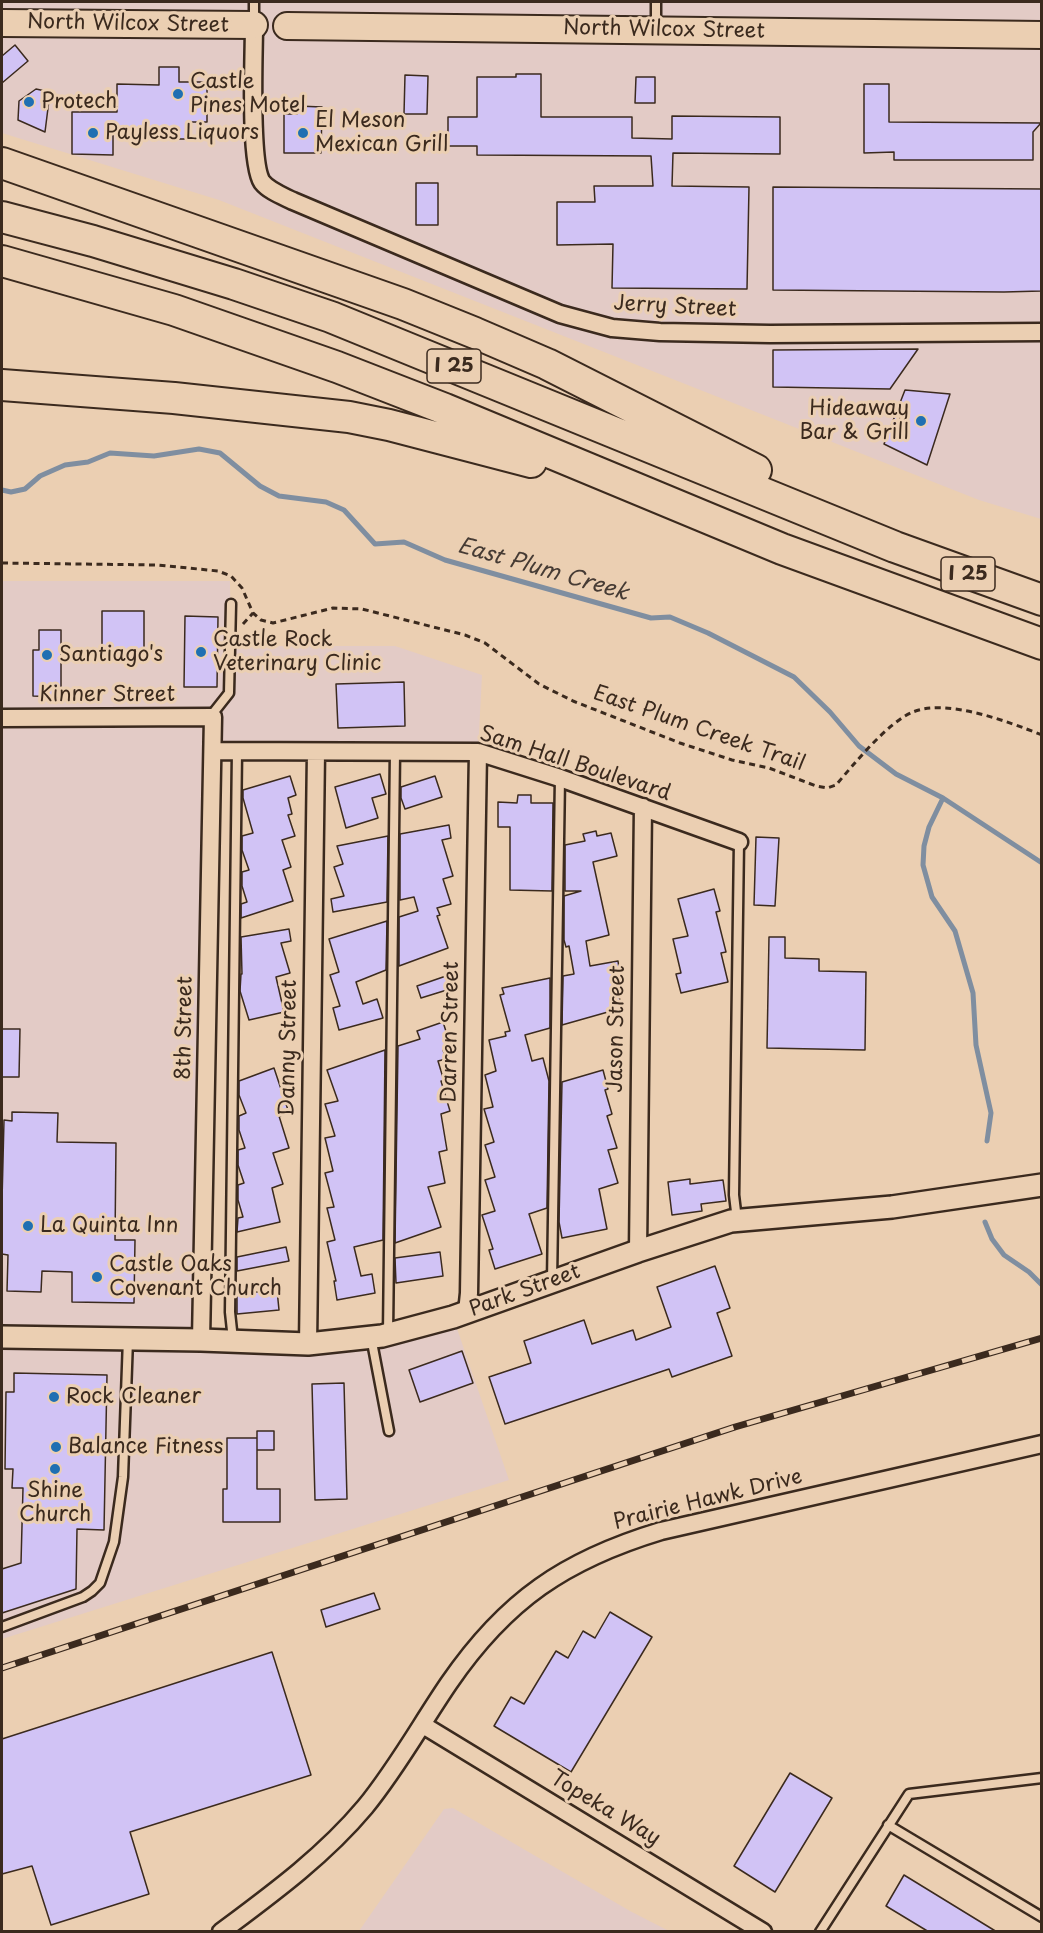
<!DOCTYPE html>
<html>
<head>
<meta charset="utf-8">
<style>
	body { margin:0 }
	#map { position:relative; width:1043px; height:1933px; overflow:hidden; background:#ebcfb2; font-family:"Playpen Sans",sans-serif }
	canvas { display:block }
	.frame { position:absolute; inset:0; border:3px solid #3b2a1e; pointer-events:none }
</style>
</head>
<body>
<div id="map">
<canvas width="1043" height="1933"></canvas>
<div class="frame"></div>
</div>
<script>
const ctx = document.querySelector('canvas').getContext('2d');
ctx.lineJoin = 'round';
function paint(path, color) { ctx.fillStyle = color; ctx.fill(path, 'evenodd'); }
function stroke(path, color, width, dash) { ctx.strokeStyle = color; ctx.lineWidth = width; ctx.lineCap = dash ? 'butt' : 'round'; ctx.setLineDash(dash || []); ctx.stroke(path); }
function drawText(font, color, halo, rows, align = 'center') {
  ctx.font = font + ' "Playpen Sans",sans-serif'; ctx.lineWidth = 6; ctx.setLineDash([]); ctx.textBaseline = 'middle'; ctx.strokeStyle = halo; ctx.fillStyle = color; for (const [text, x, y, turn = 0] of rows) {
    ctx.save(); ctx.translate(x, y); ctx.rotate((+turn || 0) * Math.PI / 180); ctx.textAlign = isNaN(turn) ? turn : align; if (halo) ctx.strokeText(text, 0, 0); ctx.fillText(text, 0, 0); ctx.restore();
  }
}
paint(new Path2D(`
	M2 2H1041V519L979 500 219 200 2 133Z
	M2 581H230L231 646H395L482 675 478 752H213L201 1339 308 1344 453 1317 509 1480 2 1639Z
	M453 1808 630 1911 669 1931H359L444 1809Z`), '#e3cbc6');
stroke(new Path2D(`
	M2 490 11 492 25 489 40 476 65 465 88 462 110 453 154 456 199 449 220 453 260 486 279 496 326 502 344 510 375 544 404 542 445 560 651 618 670 617 708 633 794 677 830 712 859 746 896 774 943 798 1042 863
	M943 798 929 827 924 846 923 865 932 897 955 931 973 993 976 1045 991 1113 987 1141
	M985 1222 992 1239 1004 1255 1029 1272 1042 1285`), '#7f8ea0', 5);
const building = new Path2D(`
	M15 45 28 61 2 83V56Z
	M159 67H179V82H207V122H188V139H149V132H113V155L72 154V112H117V84L159 85Z
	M516 74H541V117H632V138L672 139V116L780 117V154L673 153 672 186 749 187 747 289 612 288 613 244 557 245V202H595L594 186H653L651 156 477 155V146H448V117H477V77H516Z
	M405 75 428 76 427 114H404Z
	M636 77H655V103H635Z
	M864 84H889V122L1041 123 1033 132V160H894V152L864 153Z
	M36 89 50 92 45 132 18 120 19 101Z
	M297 106 322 107 321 153H284V114H297Z
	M416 183H438V225H416Z
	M773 187 1041 189V291L1004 292 773 290Z
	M918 349 890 389 773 387V350Z
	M905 390 950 394 927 465 884 444Z
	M102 611H144V651H102Z
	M185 616 218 617 217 687H184Z
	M39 630H61V697L33 696V650H39Z
	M404 682 405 726 338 728 336 684Z
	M380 774 386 794 372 798 378 818 346 828 335 787Z
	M290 776 296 795 288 798 292 814 288 815 295 836 282 840 291 867 283 870 293 901 241 918V904L247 902 242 886V872L249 870 242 850V836L253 833 243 798V790Z
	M435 776 442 797 405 809 401 798V787Z
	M518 795H531V803H553L552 891 510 890V827H498V802L517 803Z
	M449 825 451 838 442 840 453 876 443 879 451 904 437 908 440 915 437 916 448 948 399 966V917L418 911 414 897 400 900V834Z
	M596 831 597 836 611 833 617 856 593 862 609 935 586 941 590 966 618 961 620 976 614 977 622 1008 562 1025 563 976 574 974 569 946 566 947 564 940V896L581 891H565V845L585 841 583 834Z
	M388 836 387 902 333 912 331 899 344 896 334 867 343 864 337 846Z
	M756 837 779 838 775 906 754 905Z
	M714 889 720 911 716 912 726 952 721 953 728 982 681 993 676 974 681 973 673 939 688 936 678 899Z
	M387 921 386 970 356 982 363 1004 377 999 383 1018 339 1030 333 1008 340 1006 330 975 339 972 329 939Z
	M289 929 291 941 281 943 290 973 276 977 284 1012 249 1020 240 991 241 974H242L241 937Z
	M769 937H785V958L819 959V971L866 972 865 1050 767 1048Z
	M446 976 450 989 421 998 417 986Z
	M550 978V1028L525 1035 532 1061 543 1058 549 1081 547 1208 529 1214 542 1254 495 1269 489 1250 493 1249 482 1215 495 1211 485 1180 495 1177 485 1145 494 1142 484 1109 493 1107 485 1075 496 1071 489 1040 506 1036 505 1032 510 1031 500 995 504 994 502 988Z
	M443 1022 451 1047 443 1050 446 1059 438 1061 444 1081H441L450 1111 441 1114 447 1150 439 1152 445 1183 428 1187 441 1227 395 1243 398 1046 420 1039 417 1031Z
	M2 1029H20L19 1077H2Z
	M385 1050 383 1240 354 1247 361 1276 372 1274 375 1293 337 1300 334 1281H336L327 1242 335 1240 327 1208 334 1207 325 1173 333 1171 325 1138 335 1136 325 1104 338 1101 327 1070Z
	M274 1068 289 1113 279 1116 289 1148 273 1153 283 1184 272 1188 280 1222 237 1232 238 1218 243 1217 238 1200V1185L244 1183 238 1165V1150L245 1148 239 1130V1116L246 1113 239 1095V1081Z
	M603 1070 608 1089 605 1090 612 1114 607 1116 617 1148 608 1150 618 1183 599 1189 607 1229 562 1238 559 1222 562 1082Z
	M12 1112 58 1113 57 1142 116 1143 115 1240H135L134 1303 72 1302V1272L42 1271 41 1292 7 1291 8 1255 2 1254V1201L4 1120 12 1121Z
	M690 1179V1184L723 1180 726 1201 701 1204 702 1211 672 1215 668 1182Z
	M286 1247 289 1261 237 1271V1257Z
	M440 1252 443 1276 396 1283 395 1258Z
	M715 1266 730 1308 717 1313 732 1356 672 1377 669 1369 505 1424 489 1377 531 1363 524 1341 584 1320 592 1344 633 1330 636 1340 671 1327 657 1287Z
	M277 1290 279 1310 237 1314V1294Z
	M462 1351 473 1383 420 1402 409 1370Z
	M14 1373 107 1375 104 1530 77 1529 76 1589 2 1613V1569L21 1563 23 1488H12L13 1469H5L6 1392H14Z
	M344 1383 347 1499 315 1500 312 1384Z
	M257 1431H274V1450H257Z
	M227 1438H257V1489H280V1522H223V1489H227Z
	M374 1593 380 1609 326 1627 321 1610Z
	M610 1612 652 1637 571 1772 494 1726 511 1697 524 1704 556 1651 568 1658 583 1631 595 1638Z
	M272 1652 311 1775 130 1832 149 1894 51 1925 32 1866 2 1874V1739Z
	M790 1773 832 1798 775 1892 734 1866Z
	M904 1875 997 1932H929L886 1906Z`);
paint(building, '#d1c3f5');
stroke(building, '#3b2a1e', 1.5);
const service = new Path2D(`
	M254 2V22
	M656 2V27
	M210 717 229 693 231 604
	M737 1220 734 1195 739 842
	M552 1281 560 778
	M388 1333 395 752
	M371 1337 389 1431
	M233 1340 230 1312 237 751
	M2 1627 83 1597 92 1591 100 1583 114 1542 123 1477 128 1339
	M888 1825 1042 1917
	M820 1932 909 1794 1042 1778`);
const minor = new Path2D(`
	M254 25C254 55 249 162 262 182 269 191 283 196 293 201L560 314 612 328 660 332 770 334 1042 332
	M2 718 213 717 201 1340
	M213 751 478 752 560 778 739 842
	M638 1251 643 807
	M467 1312 469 1293 478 752
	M308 1344 316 752
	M423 1725 763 1932
	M221 1932C272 1894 324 1856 365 1807 397 1768 421 1724 449 1683 506 1600 565 1560 661 1531L1042 1444`);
const tertiary = new Path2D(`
	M2 1337 201 1340 308 1344 382 1336 453 1317 638 1251 731 1221 892 1207 1042 1185`);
const primary = new Path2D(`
	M2 23 254 25
	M287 26 1042 35`);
const motorway = new Path2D(`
	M2 163 403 304 475 333 547 364 756 470
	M2 217 93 241 234 284 331 317 895 547 1042 600
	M2 261 174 310 337 367 445 409 782 549 1042 644
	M2 385 174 398 349 417 389 425 531 462`);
stroke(service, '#3b2a1e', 13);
stroke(minor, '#3b2a1e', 21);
stroke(tertiary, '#3b2a1e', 26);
stroke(primary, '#3b2a1e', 30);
stroke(motorway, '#3b2a1e', 34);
stroke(new Path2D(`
	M2 563 158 565 218 571 231 576 242 588 253 613 261 620 273 623 333 608 362 609 465 635 485 643 539 684 573 701 680 743 732 760 769 768 816 786 827 788 836 785C854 764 888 722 913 712 947 698 1009 722 1042 735
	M243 624 253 613`), '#3b2a1e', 3, [6, 4.5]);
stroke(service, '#ebcfb2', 8);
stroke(minor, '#ebcfb2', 16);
stroke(tertiary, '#ebcfb2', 21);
stroke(primary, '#ebcfb2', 26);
stroke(motorway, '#ebcfb2', 30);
const rail = new Path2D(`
	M2 1668 735 1427 1042 1338`);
stroke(rail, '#3b2a1e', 7);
stroke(rail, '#ebcfb2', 4.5, [14]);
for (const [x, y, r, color] of [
	[178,94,6,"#1f6fb2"],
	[29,102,6,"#1f6fb2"],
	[93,133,6,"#1f6fb2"],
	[303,133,6,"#1f6fb2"],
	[921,421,6,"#1f6fb2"],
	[201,652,6,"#1f6fb2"],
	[47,655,6,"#1f6fb2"],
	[28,1226,6,"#1f6fb2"],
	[97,1277,6,"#1f6fb2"],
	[54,1397,6,"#1f6fb2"],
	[56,1447,6,"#1f6fb2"],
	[55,1469,6,"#1f6fb2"]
]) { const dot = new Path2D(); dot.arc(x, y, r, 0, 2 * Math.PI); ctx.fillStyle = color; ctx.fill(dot); stroke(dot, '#ebcfb2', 2); }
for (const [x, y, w] of [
	[454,366,54],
	[968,574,54]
]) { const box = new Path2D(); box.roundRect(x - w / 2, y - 17, w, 34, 4.5); ctx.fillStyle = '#ebcfb2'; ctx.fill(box); stroke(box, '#3b2a1e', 1.5); }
drawText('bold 20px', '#3b2a1e', null, [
	["I 25",454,366],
	["I 25",968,574]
]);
drawText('21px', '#3b2a1e', '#ebcfb2', [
	["North Wilcox Street",128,24,1],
	["North Wilcox Street",664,30,1],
	["Jerry Street",675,307,3],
	["Kinner Street",107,695],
	["East Plum Creek Trail",699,729,19],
	["Sam Hall Boulevard",575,764,18],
	["8th Street",185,1028,-89],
	["Jason Street",617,1029,-89],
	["Darren Street",451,1032,-89],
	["Danny Street",289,1048,-89],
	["Park Street",525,1291,-20],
	["Prairie Hawk Drive",708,1500,-14],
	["Topeka Way",605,1809,31]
]);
drawText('21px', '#3b2a1e', '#ebcfb2', [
	["Castle",190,82],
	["Pines Motel",190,106],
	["Protech",41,102],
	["El Meson",315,121],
	["Mexican Grill",315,145],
	["Payless Liquors",105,133],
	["Hideaway",909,409,"right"],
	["Bar & Grill",909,433,"right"],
	["Castle Rock",213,640],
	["Veterinary Clinic",213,664],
	["Santiago's",59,655],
	["La Quinta Inn",40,1226],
	["Castle Oaks",109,1265],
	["Covenant Church",109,1289],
	["Rock Cleaner",66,1397],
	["Balance Fitness",68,1447],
	["Shine",55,1491,"center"],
	["Church",55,1515,"center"]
], 'left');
drawText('italic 22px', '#463b34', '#ebcfb2', [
	["East Plum Creek",543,570,16]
]);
</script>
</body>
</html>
